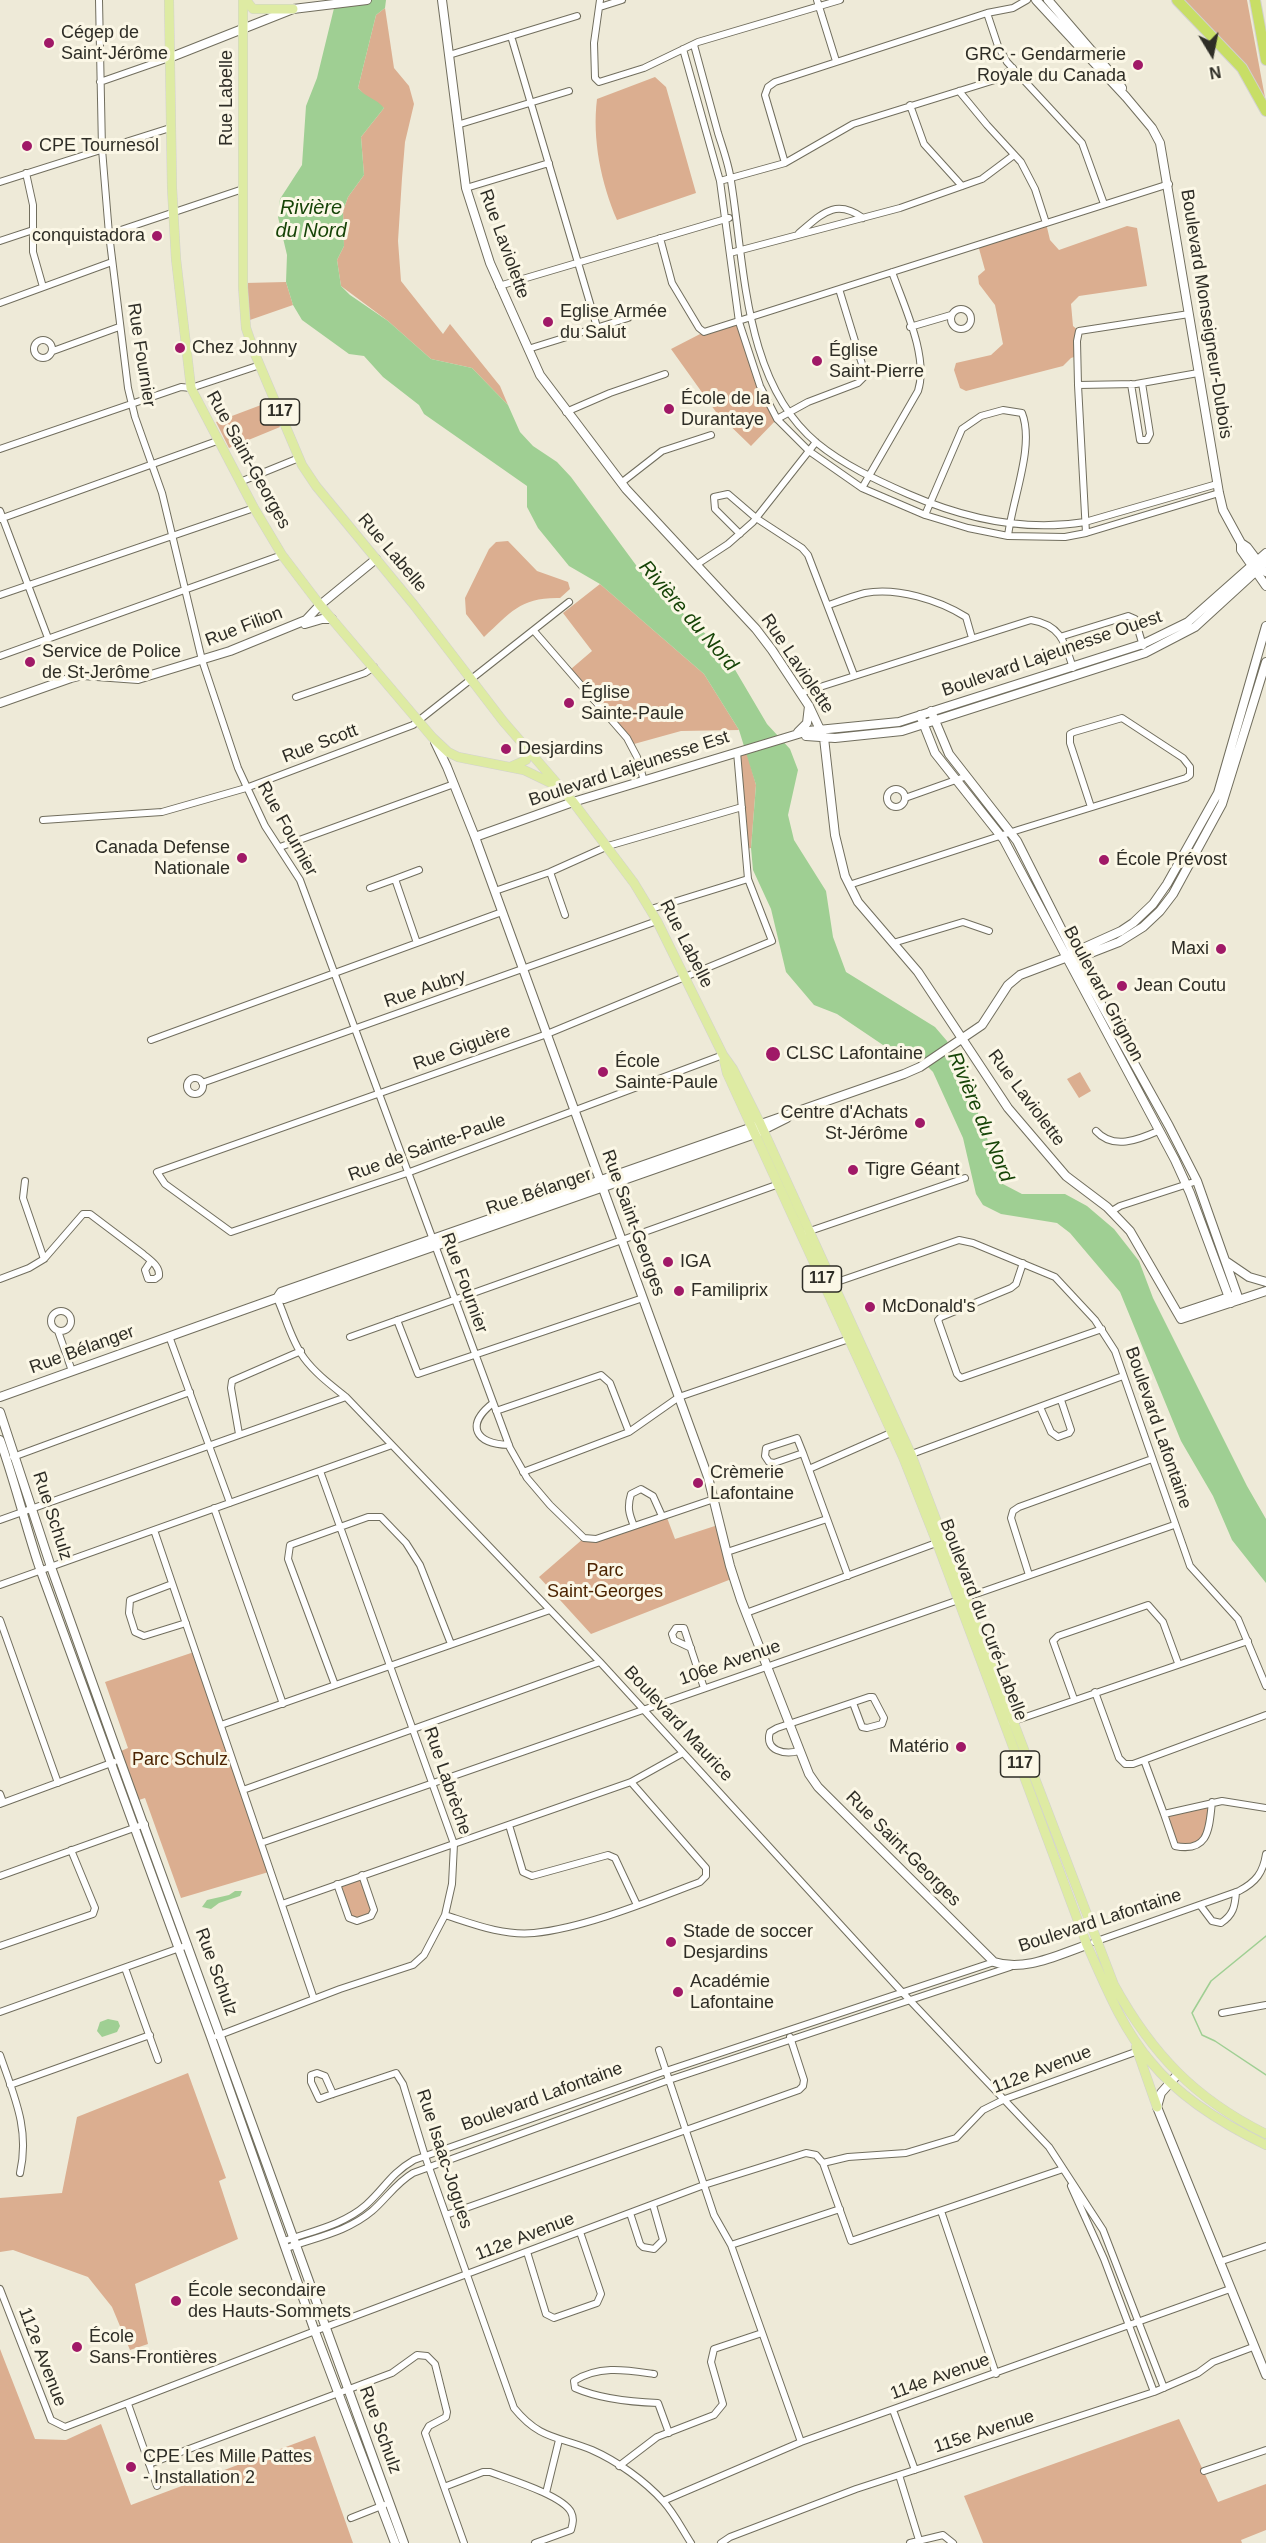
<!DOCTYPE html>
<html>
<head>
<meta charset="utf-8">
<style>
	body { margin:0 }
	#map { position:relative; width:1266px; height:2543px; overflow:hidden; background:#eeead8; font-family:Helvetica,sans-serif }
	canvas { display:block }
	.north { position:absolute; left:1182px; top:24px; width:60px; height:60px; -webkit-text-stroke:4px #fbf7e6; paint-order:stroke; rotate:170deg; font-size:16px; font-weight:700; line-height:24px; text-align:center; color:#2e2d26 }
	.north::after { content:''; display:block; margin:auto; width:21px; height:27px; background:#2e2d26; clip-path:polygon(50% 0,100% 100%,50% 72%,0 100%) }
</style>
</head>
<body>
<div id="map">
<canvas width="1266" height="2543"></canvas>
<div class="north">N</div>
</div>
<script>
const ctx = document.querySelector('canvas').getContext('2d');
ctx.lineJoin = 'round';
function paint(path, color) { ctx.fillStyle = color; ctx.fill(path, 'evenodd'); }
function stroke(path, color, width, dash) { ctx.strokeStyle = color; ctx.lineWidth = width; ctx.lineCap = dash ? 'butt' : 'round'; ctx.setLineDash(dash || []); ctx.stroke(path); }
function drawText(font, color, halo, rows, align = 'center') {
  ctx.font = font + ' Helvetica,sans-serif'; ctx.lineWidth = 6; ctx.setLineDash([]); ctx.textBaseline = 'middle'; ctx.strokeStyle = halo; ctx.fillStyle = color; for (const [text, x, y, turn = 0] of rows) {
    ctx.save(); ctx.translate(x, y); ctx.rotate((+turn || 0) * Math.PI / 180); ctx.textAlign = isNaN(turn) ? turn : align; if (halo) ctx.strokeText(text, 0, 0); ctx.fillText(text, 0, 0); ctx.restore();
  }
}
paint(new Path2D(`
	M1181 0H1247L1266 103 1249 72Z
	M385 8 394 68 409 86 414 104 405 142 402 178 398 241 401 281 443 334 450 324 500 386 508 405 472 368 431 359 388 321 341 286 337 260 344 246 343 211 348 197 364 175 361 137 384 108 365 96 358 88 376 15Z
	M655 77 666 87 696 193 617 220C601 183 592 139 597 99Z
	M1046 223 1050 240 1059 250 1127 226 1137 228 1147 286 1079 296 1071 304 1073 326 1079 331 1077 356 1071 358 1063 366 966 391 960 388 954 370 956 363 991 355 1003 344 995 305 979 284 978 276 985 270 978 245Z
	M286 282 293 305 247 321 245 283Z
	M739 322 760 386 777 419 751 446 716 412 671 349 704 332Z
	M269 402 280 427 229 448 216 422Z
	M508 541 537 571 568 582 570 589 560 598C521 597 511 612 484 637L466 614 465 598 489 549 496 542Z
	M600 584 704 674 739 730 681 731 634 744 571 669 592 651 563 613Z
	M746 749 756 785 751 848 746 849 737 752Z
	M1080 1072 1091 1091 1079 1098 1067 1079Z
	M666 1515 675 1539 721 1524 734 1578 591 1634 539 1577 584 1538 596 1539Z
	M197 1651 272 1871 181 1898 145 1798 139 1800 121 1751 128 1748 105 1682Z
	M1212 1802 1207 1835 1201 1843 1175 1846 1164 1814Z
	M362 1875 374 1910 371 1916 357 1921 349 1918 337 1884Z
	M188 2073 226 2178 219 2181 238 2239 135 2284 148 2344 130 2350 112 2307 88 2277 13 2250 0 2252V2198L62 2193 77 2117Z
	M0 2349 35 2439 66 2440 101 2424 131 2505 315 2436 353 2543H0Z
	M1179 2419 1218 2502 1266 2484V2530L1241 2540 1242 2543H983L964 2496Z`), '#dbae90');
paint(new Path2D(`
	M336 0H386L385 8 376 15 358 88C366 98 376 98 384 108L361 137 364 175 348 197 343 211 344 246 337 260 341 286 350 295 388 321 431 359 472 368 508 405 520 432 533 446 557 462 571 477 647 580 724 651 767 724 790 749 798 770 788 815 794 840 826 891 833 937 846 972 935 1027 947 1041 983 1125 1001 1183 1022 1194H1065L1087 1206 1114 1229 1139 1261 1153 1298 1247 1486 1266 1519V1583L1232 1540 1213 1496 1181 1441 1120 1292 1070 1233 1057 1223 1001 1214 983 1205 976 1194 963 1138 933 1072 915 1054 883 1045 837 1014 814 1005 786 972 771 909 753 870 751 848 756 785 739 730 704 674 600 584 569 566 538 528 527 507V486L424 414 419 405 383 377 364 356 349 354 302 320 293 305 286 282 287 255 278 217 280 199 302 165 306 106 317 78Z
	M235 1891H242L240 1896 219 1903 211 1909 202 1907 207 1900 229 1895Z
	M108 2019 118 2021 120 2026 117 2032 102 2037 97 2031 100 2022Z`), '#9fcf93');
stroke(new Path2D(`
	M1266 1936 1211 1981 1192 2013 1202 2035 1215 2041 1266 2075`), '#9fcf93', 1.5);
const street = new Path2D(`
	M99 0 102 149 109 234 128 388 135 417 162 493 202 660 238 768 265 826 300 880 510 1448 527 1478 550 1505 584 1538 596 1539 714 1499
	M600 0 594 43 595 78 599 82 644 68 698 42 840 0
	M817 0 836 61
	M600 7 622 0
	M987 13 998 46 1007 62 1082 143 1104 204
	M511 36 597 327
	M694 45C702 74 710 104 718 133 723 149 729 165 731 181 745 267 744 383 817 443 844 465 876 480 908 494 963 518 1025 532 1085 522L1217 484
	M683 49 720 181 739 322 760 386 777 419 809 451 862 488 925 515 968 528 1008 536 1065 537 1086 533 1219 493
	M449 55 577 16
	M100 82 169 58
	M959 91 987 125 1021 162 1035 189 1046 223
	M910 105 924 144 962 186
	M457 125 569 91
	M785 163 765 95 768 87 775 82 987 13 1013 8 1027 0
	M26 173 33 205V252L43 287
	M720 181 785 163 853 124 998 79 1013 68
	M0 182 170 128
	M466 188 549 163
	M799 233C822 214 835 198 863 218
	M109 234 243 189
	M660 238 672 283 699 328 704 332 1169 184
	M0 241 33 230
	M730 253 900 208 982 179 1014 155
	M499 286 729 218
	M0 303 112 262
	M951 319a10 10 0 1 1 20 0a10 10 0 1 1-20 0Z
	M910 327 951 315
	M34 349a9 9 0 1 1 18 0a9 9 0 1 1-18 0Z
	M528 349 628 318
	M53 351 119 327
	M1131 384 1140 440H1147L1150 434 1142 383
	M1078 385 1136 384 1198 373
	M566 412 610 393 665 374
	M777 419 808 402 858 383 864 377 862 364 839 289
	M0 449 181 387 191 388 260 365
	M240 482 299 458
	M621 483 662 451 711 435
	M862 488 918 391C929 357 904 306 892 272
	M0 511 48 638
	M925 515 962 429 981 416 1003 410 1022 413C1035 446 1012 500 1008 536
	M0 519 217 441
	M1086 533 1078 385 1077 341 1079 331 1189 314
	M740 534 715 509 714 497 728 494 756 518 802 548 808 555 854 675
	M696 565 728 544 753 522 816 442
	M0 595 254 508
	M829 605C840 601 853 596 865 593 897 587 939 600 966 617L972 638
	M534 631 627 738 637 757 644 781
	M1063 636 1128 616 1135 619 1143 646
	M0 656 282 555
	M801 693 1031 620C1061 625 1065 643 1073 668
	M296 697 365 673 374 667
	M887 798a9 9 0 1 1 18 0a9 9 0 1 1-18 0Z
	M905 798 967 776
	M43 820 162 812 246 788 413 725 569 602
	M280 847 454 784
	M550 872 565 915
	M395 879 419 870
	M849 885 1018 830 1186 778 1190 775V767L1183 758 1122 718 1074 732 1070 734V743L1091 807
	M370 888 395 879 417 943
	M495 891 550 872 608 846 742 807
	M651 909 748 879
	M893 943 963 922 989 931
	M151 1040 502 912
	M723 1055 407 1173 231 1232 165 1184 157 1172 547 1034 772 941 748 879 737 752
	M187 1086a8 8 0 1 1 16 0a8 8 0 1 1-16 0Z
	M202 1083 657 921
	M1096 1131C1113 1150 1138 1140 1158 1131
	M25 1181 23 1198 44 1259
	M1112 1211 1120 1206 1197 1181
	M807 1232 965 1178
	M1023 1263 1016 1284 1011 1288 941 1317 938 1320 957 1374 961 1378 1102 1329
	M0 1279 29 1268 44 1259 83 1214H90L143 1254C150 1260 160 1266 159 1276L155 1279H148L145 1270 151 1261
	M831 1284 959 1240 973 1243 1055 1277 1095 1320 1115 1351 1190 1566 1238 1619 1266 1686
	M277 1298C286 1318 291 1340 304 1358 315 1373 331 1385 346 1397L600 1662 902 1992 1049 2147 1103 2230 1164 2388
	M51 1321a10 10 0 1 1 20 0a10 10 0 1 1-20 0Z
	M397 1320 418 1374 643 1298
	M58 1331 72 1371
	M169 1336 230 1503
	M350 1337 779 1184
	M493 1403C465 1425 475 1444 509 1445
	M1040 1407 1051 1432 1058 1437 1069 1433 1071 1430 1061 1400
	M496 1411 601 1375 610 1383 629 1432
	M239 1434 231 1388 232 1381 301 1351
	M803 1453 774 1463 769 1462 765 1456 766 1448 797 1438 803 1453 848 1576
	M909 1455 1123 1376
	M13 1457 190 1392
	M809 1469 893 1432
	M523 1472 629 1432 679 1397 852 1338
	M214 1508 283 1704
	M0 1520 346 1397
	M634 1526C629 1514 627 1507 631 1494L641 1489 653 1496 662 1516
	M154 1530 314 1999
	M727 1552 827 1519
	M1029 1575 1011 1518 1013 1511 1019 1507 1152 1459
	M172 1584 130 1600 129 1613 135 1632 144 1636 186 1623
	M0 1585 392 1445
	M746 1613 939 1542
	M0 1620 58 1783
	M691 1648 674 1640 672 1634 676 1628H684L704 1688
	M335 1685 288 1559 290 1545 368 1517H381L406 1543 420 1565 451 1644
	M1095 1692 1119 1758 1125 1764H1133L1266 1715
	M1074 1699 1053 1641 1058 1636 1148 1605 1163 1622 1178 1663
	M1011 1722 1248 1641
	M221 1725 550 1610
	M799 1751C785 1755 764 1751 770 1732L777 1728 869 1697H873L884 1718 882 1724 867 1728 862 1727 853 1703
	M1144 1760 1164 1814 1222 1801 1266 1808
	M243 1790 600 1662
	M0 1794 3 1802
	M0 1804 114 1762
	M1164 1814 1175 1846C1210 1853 1209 1827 1212 1802
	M509 1825 523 1872 532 1876 608 1855 615 1858 637 1905
	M261 1843 1174 1525
	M0 1876 145 1824
	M337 1884 349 1918 357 1921 371 1916 374 1910 362 1875
	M282 1904 631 1782 683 1753
	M1200 1905 1212 1921 1221 1923C1233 1915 1235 1907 1236 1892
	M445 1915C473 1924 503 1936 534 1933 585 1928 652 1900 700 1882L706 1876V1868L631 1782
	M1094 1942 1239 1891C1256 1882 1263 1873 1266 1854
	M0 1946 93 1914 95 1908 71 1850
	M125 1968 158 2060
	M0 2012 188 1945
	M1222 2013 1266 2005
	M217 2036 340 1989 413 1965 424 1955 445 1915 452 1884 454 1844 320 1471
	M659 2050 714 2215 731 2245 801 2442
	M0 2055C14 2096 30 2129 20 2173
	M10 2085 150 2035
	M333 2094 325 2076 317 2073 311 2075V2082L319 2099 327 2096 396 2073 403 2084 425 2156 514 2408C540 2440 558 2436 592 2450 617 2461 645 2481 663 2501 674 2513 682 2529 691 2543
	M823 2163 848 2157 906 2153 956 2138 983 2110 1005 2099 1138 2051
	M1071 2186 1104 2259 1154 2392
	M941 2211 996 2374
	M630 2213 640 2244 643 2247 654 2249 663 2240 653 2205
	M446 2215 799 2090 803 2086 804 2080 790 2037
	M284 2241C312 2231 343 2225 366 2205 385 2188 390 2174 414 2160L666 2071 994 1962
	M731 2245 840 2209
	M287 2248C317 2237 347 2232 372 2211 386 2199 396 2183 413 2173L669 2080 1010 1967
	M527 2252 546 2314 554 2318 597 2303 601 2294 580 2232
	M1219 2262 1266 2246
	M0 2289 51 2420 65 2427 315 2331 704 2185 806 2153 816 2155 823 2163 851 2241 1063 2169
	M654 2374C626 2370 599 2365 574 2381L575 2388C600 2399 630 2402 658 2403L669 2433
	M128 2404 157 2486
	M893 2410 915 2470
	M149 2464 392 2373 417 2355 427 2356 435 2364 447 2412 446 2417 429 2426 425 2433 444 2487
	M619 2466 657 2437 714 2415 723 2404 711 2362 714 2349 762 2333
	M1204 2471 1266 2450
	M899 2475 919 2540
	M546 2493 559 2440
	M663 2501 801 2442 1230 2289
	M351 2518 384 2505
	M464 2543 444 2487 483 2472H490C508 2479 562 2495 571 2512 574 2518 573 2523 571 2530L535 2543
	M721 2543 730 2537 856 2489 1154 2392 1198 2373 1213 2362 1253 2347
	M910 2543 943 2535 953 2543`);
const secondary = new Path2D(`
	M442 0 466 188 490 263 540 375 626 489 756 629 772 650 809 706 824 738 835 835 845 876 858 902 918 972 1008 1108 1066 1176 1107 1207 1130 1231 1181 1319 1266 1291
	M1036 0 1126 97 1152 128 1160 143 1219 493 1223 510 1241 543V550L1266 586
	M1048 0 1116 79 1122 88
	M169 58 293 9 367 0
	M1241 543 1247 547 1266 572
	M305 624 322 619H332
	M0 703 71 678 83 675 138 679 230 651 306 620 320 605 376 559
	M931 711 949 754 1017 841 1080 966 1169 1126 1197 1181 1239 1300
	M920 715 935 753 1004 840 1175 1160 1190 1193 1231 1303
	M798 732 807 723 809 706
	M806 736 835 738 902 731 1145 653 1195 627 1266 562
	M435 742 447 767 475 837 708 1477 730 1566 741 1600 809 1774 818 1787 994 1962C1025 1972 1057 1955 1087 1945
	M475 837 573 802 808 731 899 722 1143 644 1188 622 1266 553
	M1070 954 1121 931 1133 923 1153 904 1167 884 1218 793 1266 626
	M1227 1262 1249 1277 1266 1282
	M277 1298 281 1292 904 1074 920 1067 982 1025 1008 985 1020 975 1065 958 1083 956 1119 942 1143 927 1160 911 1173 894 1222 804 1266 662
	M1178 1314 1232 1296
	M0 1397 277 1298 284 1299 755 1134 787 1118
	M0 1412 51 1567 116 1749 404 2543
	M0 1440C15 1482 25 1524 39 1566L211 2037 314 2329 395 2543
	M1178 2074 1161 2093 1157 2107 1266 2375`);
const primary = new Path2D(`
	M169 0 172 188 176 259 191 388 254 508 282 555 320 605 432 737 448 752 458 757 524 770 557 786
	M243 0V287L246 328 255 354 302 465 316 486 414 605 503 721 573 802 634 883 657 921 723 1055 733 1069 760 1123 911 1454 1114 1985C1152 2054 1195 2099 1266 2134
	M246 0 253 9H293
	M510 767 526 760V747
	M724 1060 727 1073 903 1457 937 1543 1087 1945C1105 1985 1122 2028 1151 2062 1180 2098 1225 2125 1266 2145
	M1136 2047 1157 2107`);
const highway = new Path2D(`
	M1177 0 1242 68 1266 111
	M1255 0 1266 60`);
stroke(street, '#716e5e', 8);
stroke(secondary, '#716e5e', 10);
stroke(primary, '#d1d1cf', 10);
stroke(highway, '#d1d1cf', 12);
stroke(street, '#fff', 6);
stroke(secondary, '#fff', 8);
stroke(primary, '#deeba3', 9);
stroke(highway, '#c8de66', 10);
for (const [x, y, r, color] of [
	[49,43,6,"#a01967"],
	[1138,65,6,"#a01967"],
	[27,146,6,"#a01967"],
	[157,236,6,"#a01967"],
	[548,322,6,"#a01967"],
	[180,348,6,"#a01967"],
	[817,361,6,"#a01967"],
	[669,409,6,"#a01967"],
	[30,662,6,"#a01967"],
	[569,703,6,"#a01967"],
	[506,749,6,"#a01967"],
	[242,858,6,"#a01967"],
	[1104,860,6,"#a01967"],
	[1221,949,6,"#a01967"],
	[1122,986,6,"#a01967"],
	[773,1054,8,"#a01967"],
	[603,1072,6,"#a01967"],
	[920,1123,6,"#a01967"],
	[853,1170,6,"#a01967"],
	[668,1262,6,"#a01967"],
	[679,1291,6,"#a01967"],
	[870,1307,6,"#a01967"],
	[698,1483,6,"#a01967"],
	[961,1747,6,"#a01967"],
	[671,1942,6,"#a01967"],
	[678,1992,6,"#a01967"],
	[176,2301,6,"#a01967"],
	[77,2347,6,"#a01967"],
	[131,2467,6,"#a01967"]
]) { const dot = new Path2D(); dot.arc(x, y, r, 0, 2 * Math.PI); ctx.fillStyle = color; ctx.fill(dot); stroke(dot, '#fbf7e6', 2); }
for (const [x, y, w] of [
	[280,412,39],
	[822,1279,39],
	[1020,1764,39]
]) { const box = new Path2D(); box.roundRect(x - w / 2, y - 13, w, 26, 4.5); ctx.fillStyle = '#fbf7e6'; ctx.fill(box); stroke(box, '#2e2d26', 1.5); }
drawText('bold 16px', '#2e2d26', null, [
	["117",280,412],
	["117",822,1279],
	["117",1020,1764]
]);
drawText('18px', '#2e2d26', '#fbf7e6', [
	["Cégep de",61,33],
	["Saint-Jérôme",61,54],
	["GRC - Gendarmerie",1126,55,"right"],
	["Royale du Canada",1126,76,"right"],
	["CPE Tournesol",39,146],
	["conquistadora",145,236,"right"],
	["Eglise Armée",560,312],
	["du Salut",560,333],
	["Chez Johnny",192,348],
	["Église",829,351],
	["Saint-Pierre",829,372],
	["École de la",681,399],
	["Durantaye",681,420],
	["Service de Police",42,652],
	["de St-Jerôme",42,673],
	["Église",581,693],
	["Sainte-Paule",581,714],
	["Desjardins",518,749],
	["Canada Defense",230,848,"right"],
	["Nationale",230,869,"right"],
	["École Prévost",1116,860],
	["Maxi",1209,949,"right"],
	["Jean Coutu",1134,986],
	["CLSC Lafontaine",786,1054],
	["École",615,1062],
	["Sainte-Paule",615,1083],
	["Centre d'Achats",908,1113,"right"],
	["St-Jérôme",908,1134,"right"],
	["Tigre Géant",865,1170],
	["IGA",680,1262],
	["Familiprix",691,1291],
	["McDonald's",882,1307],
	["Crèmerie",710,1473],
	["Lafontaine",710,1494],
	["Matério",949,1747,"right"],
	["Stade de soccer",683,1932],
	["Desjardins",683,1953],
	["Académie",690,1982],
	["Lafontaine",690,2003],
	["École secondaire",188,2291],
	["des Hauts-Sommets",188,2312],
	["École",89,2337],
	["Sans-Frontières",89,2358],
	["CPE Les Mille Pattes",143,2457],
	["- Installation 2",143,2478]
], 'left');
drawText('18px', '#2e2d26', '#fbf7e6', [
	["Rue Labelle",227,98,-90],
	["Rue Laviolette",504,244,70],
	["Boulevard Monseigneur-Dubois",1206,314,81],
	["Rue Fournier",141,355,81],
	["Rue Saint-Georges",248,460,61],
	["Rue Labelle",392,553,50],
	["Rue Filion",244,627,-21],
	["Boulevard Lajeunesse Ouest",1052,654,-19],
	["Rue Laviolette",797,664,56],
	["Rue Scott",320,744,-21],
	["Boulevard Lajeunesse Est",629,769,-18],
	["Rue Fournier",287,829,61],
	["Rue Labelle",686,944,63],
	["Rue Aubry",425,989,-19],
	["Boulevard Grignon",1103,994,62],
	["Rue Giguère",462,1048,-20],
	["Rue Laviolette",1026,1098,53],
	["Rue de Sainte-Paule",427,1148,-20],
	["Rue Bélanger",539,1192,-19],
	["Rue Saint-Georges",633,1223,70],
	["Rue Fournier",464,1283,70],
	["Rue Bélanger",82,1350,-20],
	["Boulevard Lafontaine",1158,1428,71],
	["Rue Schulz",52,1516,72],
	["Boulevard du Curé-Labelle",983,1620,69],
	["106e Avenue",730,1663,-19],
	["Boulevard Maurice",678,1724,47],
	["Rue Labrèche",447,1781,71],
	["Rue Saint-Georges",903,1849,45],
	["Boulevard Lafontaine",1100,1921,-18],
	["Rue Schulz",216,1972,70],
	["112e Avenue",1042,2070,-21],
	["Boulevard Lafontaine",542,2097,-20],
	["Rue Isaac-Jogues",444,2159,72],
	["112e Avenue",525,2237,-21],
	["112e Avenue",42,2357,69],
	["114e Avenue",940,2377,-20],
	["Rue Schulz",380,2430,70],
	["115e Avenue",984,2432,-18]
]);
drawText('18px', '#4c2301', '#fbf7e6', [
	["Parc",605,1571],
	["Saint-Georges",605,1592],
	["Parc Schulz",180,1760]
]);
drawText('italic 20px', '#164407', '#fbf7e6', [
	["Rivière",311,208],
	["du Nord",311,231],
	["Rivière du Nord",688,616,49],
	["Rivière du Nord",980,1117,67]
]);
</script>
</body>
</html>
